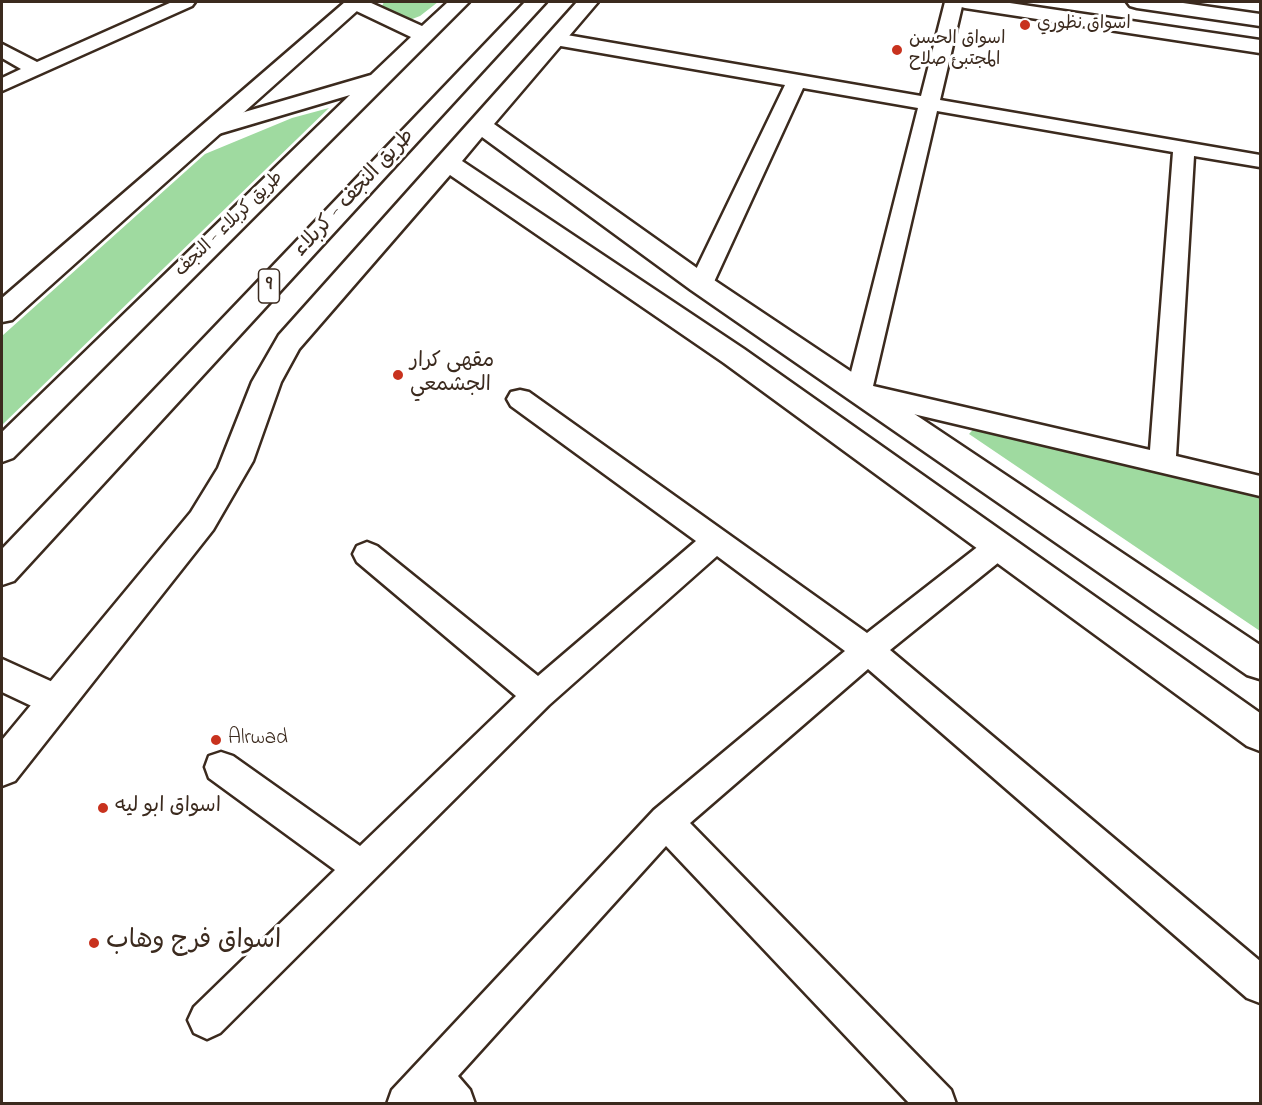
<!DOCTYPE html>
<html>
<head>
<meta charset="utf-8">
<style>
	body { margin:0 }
	#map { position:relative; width:1262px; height:1105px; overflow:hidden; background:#fff; font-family:"Indie Flower",sans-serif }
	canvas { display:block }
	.frame { position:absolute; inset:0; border:3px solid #3b2a1e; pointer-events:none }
</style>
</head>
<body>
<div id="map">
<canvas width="1262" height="1105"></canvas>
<div class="frame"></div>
</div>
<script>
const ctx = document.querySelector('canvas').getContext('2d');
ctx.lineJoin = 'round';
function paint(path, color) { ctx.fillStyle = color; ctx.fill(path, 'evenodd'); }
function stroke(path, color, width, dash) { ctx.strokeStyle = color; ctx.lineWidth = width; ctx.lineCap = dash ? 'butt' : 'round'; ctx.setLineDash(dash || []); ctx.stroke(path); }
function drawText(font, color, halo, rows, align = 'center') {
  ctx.font = font + ' "Indie Flower","Playpen Sans Arabic",sans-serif'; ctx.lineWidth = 6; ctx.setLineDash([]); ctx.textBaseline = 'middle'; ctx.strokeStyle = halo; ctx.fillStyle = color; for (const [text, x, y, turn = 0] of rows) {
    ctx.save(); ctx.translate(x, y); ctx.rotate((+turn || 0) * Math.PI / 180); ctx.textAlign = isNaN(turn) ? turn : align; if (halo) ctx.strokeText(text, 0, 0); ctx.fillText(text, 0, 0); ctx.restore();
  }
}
paint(new Path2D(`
	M384 2H438L420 16 407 21 379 12Z
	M329 108 2 425V336L205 154 292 118Z
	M980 422 1110 462 1260 497V631L969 434Z`), '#9fdaa0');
const street = new Path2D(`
	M172 2H195L192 6 2 91V78L21 69 2 58V44L37 62Z
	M945 2H963L940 100 1260 155V167L1194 156 1176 456 1260 476V496L850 399 846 392 918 108 803 88 713 284 709 290 701 292 693 290 689 284 785 85 555 45 546 39 555 33 921 96ZM937 111 1173 152 1150 450 873 386Z
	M520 390 529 392 867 633 989 538 999 534 1009 538 1013 546 1009 554 890 650 1260 961V1003L1247 998 868 669 690 823 951 1090 956 1104H910L666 846 458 1076 470 1090 475 1104H387L392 1090 654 810 845 651 717 556 549 705 220 1033 207 1039 194 1033 188 1020 194 1007 335 870 209 778 205 767 209 756 221 752 233 756 360 846 516 696 357 562 353 554 357 546 367 542 377 546 538 676 696 541 511 406 507 399 511 392Z`);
const secondary = new Path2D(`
	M345 2H367L12 320 2 322V298Z
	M577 2H598L494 124 711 278 1260 645V679L1247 675 691 290 482 137 462 161 744 349 1260 713V751L1247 746 724 363 450 175 299 349 281 382 253 461 213 530 15 781 2 786V740L191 512 218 468 252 382 279 335Z
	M955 2H1003L1260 40V53L965 8 958 6Z
	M1127 2H1176L1260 14V26L1137 8 1130 6Z`);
const highway = new Path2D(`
	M346 2H369L422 26 448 2H469L13 458 2 462V432L350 95 215 135 207 133 203 128 207 123 371 75 411 37 348 7Z
	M525 2H546L14 581 2 585V549Z
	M2 659 68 689 73 701 68 713 55 717 2 692Z`);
stroke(street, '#3b2a1e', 5);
stroke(secondary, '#3b2a1e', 5);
stroke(highway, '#3b2a1e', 5);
paint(street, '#fff');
paint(secondary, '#fff');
paint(highway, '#fff');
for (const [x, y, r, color] of [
	[1025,25,6,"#c8321e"],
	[897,50,6,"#c8321e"],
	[398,375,6,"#c8321e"],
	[216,740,6,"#c8321e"],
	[103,808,6,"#c8321e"],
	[94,943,6,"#c8321e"]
]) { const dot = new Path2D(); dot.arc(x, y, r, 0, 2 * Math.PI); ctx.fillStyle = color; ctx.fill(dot); stroke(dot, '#fff', 2); }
drawText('18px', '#3b2a1e', '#fff', [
	["اسواق نظوري",1037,25],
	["اسواق الحسن",909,40],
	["المجتبئ صلاح",909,61]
], 'left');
drawText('18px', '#3b2a1e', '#fff', [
	["طريق كربلاء - النجف",230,225,-44]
]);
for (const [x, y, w] of [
	[269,286,21]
]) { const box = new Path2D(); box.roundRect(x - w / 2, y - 17, w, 34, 4.5); ctx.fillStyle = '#fff'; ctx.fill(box); stroke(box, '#3b2a1e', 1.5); }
drawText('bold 20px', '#3b2a1e', null, [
	["9",269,286]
]);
drawText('21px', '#3b2a1e', '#fff', [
	["طريق النجف - كربلاء",355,194,-47]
]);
drawText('21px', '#3b2a1e', '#fff', [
	["مقهى كرار",410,363],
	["الجشمعي",410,387],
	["Alrwad",228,740],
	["اسواق ابو ليه",115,808]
], 'left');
drawText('26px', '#3b2a1e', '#fff', [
	["اسواق فرج وهاب",106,943]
], 'left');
</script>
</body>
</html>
